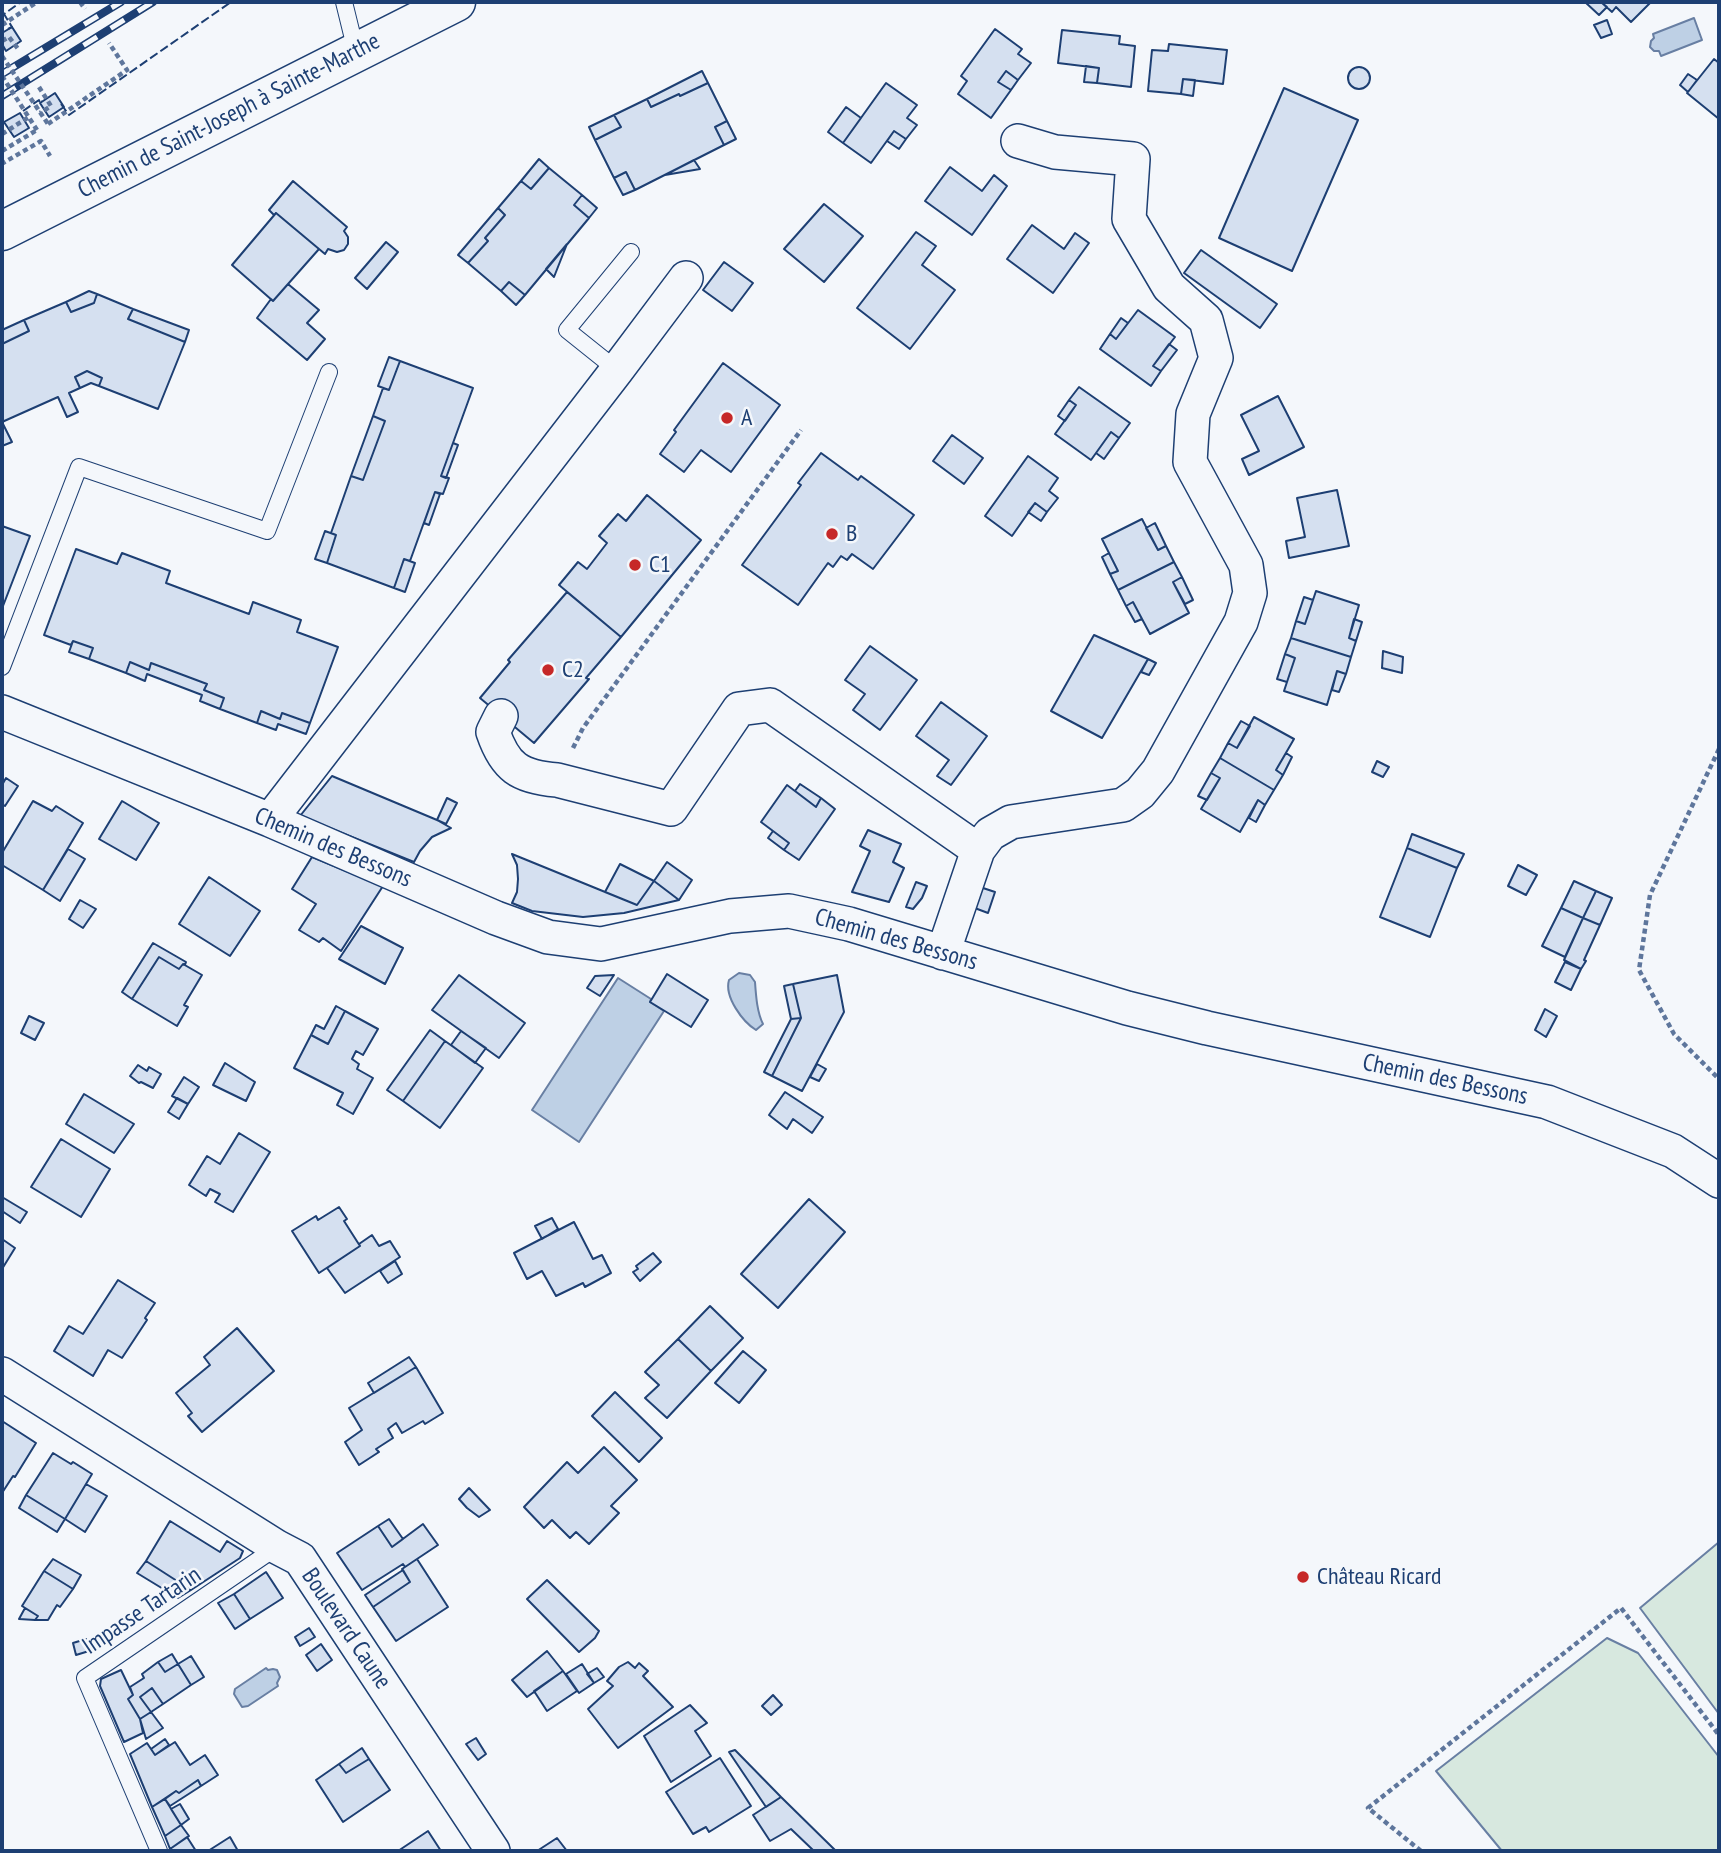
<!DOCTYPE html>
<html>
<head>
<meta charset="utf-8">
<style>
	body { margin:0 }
	#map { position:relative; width:1721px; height:1853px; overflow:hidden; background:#f4f7fb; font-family:"PT Sans Narrow",sans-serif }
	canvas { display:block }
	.frame { position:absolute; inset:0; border:4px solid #1d3f73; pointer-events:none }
</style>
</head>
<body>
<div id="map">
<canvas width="1721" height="1853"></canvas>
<div class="frame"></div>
</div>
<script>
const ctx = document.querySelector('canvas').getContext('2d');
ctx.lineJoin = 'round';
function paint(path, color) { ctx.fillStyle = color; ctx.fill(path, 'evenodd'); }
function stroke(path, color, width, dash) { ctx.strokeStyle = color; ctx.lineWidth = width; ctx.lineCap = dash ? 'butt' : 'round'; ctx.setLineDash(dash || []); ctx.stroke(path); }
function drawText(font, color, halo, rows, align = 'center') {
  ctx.font = font + ' "PT Sans Narrow",sans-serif'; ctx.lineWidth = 5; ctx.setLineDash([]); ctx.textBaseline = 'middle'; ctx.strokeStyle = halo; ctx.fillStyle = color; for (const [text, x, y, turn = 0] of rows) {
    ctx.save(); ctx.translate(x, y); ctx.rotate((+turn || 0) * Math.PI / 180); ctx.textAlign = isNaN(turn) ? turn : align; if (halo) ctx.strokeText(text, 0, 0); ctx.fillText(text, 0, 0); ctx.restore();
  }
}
const green = new Path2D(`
	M1719 1542V1714L1640 1608Z
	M1607 1638 1638 1653 1719 1757V1851H1502L1436 1771Z`);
paint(green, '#d7e8df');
stroke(green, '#687fa3', 2);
const water = new Path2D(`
	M1694 18 1702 40 1661 56 1659 51H1654L1650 47 1651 41 1654 38 1653 34Z
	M739 973 750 975 755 982C756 996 757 1012 763 1024L756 1030C743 1022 724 997 729 980Z
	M618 978 651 999 650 1002 664 1011 579 1142 532 1110Z
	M266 1668 268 1670 273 1669 277 1670 280 1677 277 1683 278 1686 248 1706 242 1707 234 1694 235 1689Z`);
paint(water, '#bed0e5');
stroke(water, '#687fa3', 2);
const building = new Path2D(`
	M1585 2H1601L1607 7 1599 15Z
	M1601 2H1651L1631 22 1616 7 1612 12Z
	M1607 20 1612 34 1601 38 1594 25Z
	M12 27 21 41 6 51 2 44V33Z
	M995 29 1022 49 1018 54 1031 63 1018 80 1006 71 998 82 1011 90 991 118 958 94 967 81 961 76Z
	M1062 30 1120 36 1119 44 1135 46 1131 87 1097 83 1099 68 1058 63Z
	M1169 44 1227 50 1223 84 1183 79 1181 94 1148 91 1152 50 1168 51Z
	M1714 59 1719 63V119L1687 93Z
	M1086 66 1099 68 1097 83 1084 82Z
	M1348 78a11 11 0 1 1 22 0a11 11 0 1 1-22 0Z
	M702 71 708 83 680 96 679 94 651 107 647 99Z
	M1006 71 1018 80 1011 90 998 82Z
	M1688 74 1697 80 1688 92 1680 85Z
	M1183 79 1195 80 1193 96 1181 94Z
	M708 83 727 121 715 127 724 145 635 190 626 172 614 178 595 140 621 127 614 115 647 99 651 107 679 94 680 96Z
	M886 83 917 105 907 118 917 125 906 139 894 131 871 163 843 143Z
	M1284 88 1358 120 1292 271 1219 238Z
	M55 93 64 107 49 117 40 103Z
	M846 107 861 118 843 143 828 132Z
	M20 113 29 128 14 137 4 122Z
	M614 115 621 127 595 140 589 127Z
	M727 121 736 139 724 145 715 127Z
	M894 131 906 139 899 149 887 141Z
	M539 159 549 168 531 189 521 181Z
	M694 160 700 169 665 175Z
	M950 167 982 191 994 175 1007 186 972 235 925 201Z
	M549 168 582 195 574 205 589 218 525 295 509 282 501 291 468 263 488 241 485 238 505 215 498 208 521 181 531 189Z
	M626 172 635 190 623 195 614 178Z
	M293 181 347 227 344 231 348 237V244L344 250 337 252 328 249 325 254 276 213 274 215 269 210Z
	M582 195 597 208 589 218 574 205Z
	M824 204 863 236 824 282 784 249Z
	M498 208 505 215 485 238 488 241 468 263 458 255Z
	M276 213 319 249 273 301 232 265Z
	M1032 225 1064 249 1075 233 1089 243 1053 293 1007 259Z
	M916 232 936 246 922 265 955 290 910 349 857 308Z
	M386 242 398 252 367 289 355 278Z
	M567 244 554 277 546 269Z
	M1201 250 1277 304 1260 328 1184 273Z
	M724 262 753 283 732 311 703 290Z
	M509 282 525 295 516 305 501 291Z
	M288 284 319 310 307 323 325 339 307 360 257 318 271 299 273 301Z
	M89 291 97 294 94 303 71 312 66 302Z
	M97 294 133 309 128 319 185 342 158 409 99 386 102 378 87 371 75 377 80 388 69 393 78 412 67 417 58 397 2 422 12 442 2 446V344L29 331 24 320 66 302 71 312 94 303Z
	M133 309 189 330 185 342 128 319Z
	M1138 310 1175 337 1153 366 1161 371 1151 386 1100 349 1110 334 1116 339Z
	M1121 318 1128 323 1116 339 1110 334Z
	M24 320 29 331 2 344V330Z
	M1169 344 1177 350 1161 371 1153 366Z
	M389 357 400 361 389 390 378 386Z
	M400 361 473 388 441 476 449 478 443 494 435 492 410 561 404 559 394 588 327 563 336 535 331 533 351 476 363 480 385 421 373 416 383 388 389 390Z
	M723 363 780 405 731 472 701 450 684 472 660 454 676 432 674 430Z
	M87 371 102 378 99 386 91 383 80 388 75 377Z
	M1079 387 1130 423 1119 438 1111 432 1091 460 1055 434 1076 405 1069 400Z
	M1278 396 1304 447 1249 475 1242 459 1259 451 1241 415Z
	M1069 400 1076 405 1065 421 1058 416Z
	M373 416 385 421 363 480 351 476Z
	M1111 432 1119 438 1104 459 1096 453Z
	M952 435 983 458 964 484 933 461Z
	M453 443 458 445 446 478 441 476Z
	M821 453 858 480 861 476 914 515 873 569 852 554 847 560 841 556 833 567 828 563 798 605 742 565 801 485 798 483Z
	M1028 456 1058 478 1049 491 1058 498 1047 512 1035 503 1012 536 985 516Z
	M1337 490 1349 546 1289 558 1286 541 1305 537 1297 498Z
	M435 492 440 494 429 525 424 523Z
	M647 495 701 540 621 637 559 585 578 562 587 569 607 543 599 536 618 514 626 521Z
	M1035 503 1047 512 1041 521 1028 512Z
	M1142 519 1158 550 1166 546 1174 562 1118 590 1110 574 1118 571 1102 539Z
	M1155 523 1166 546 1158 550 1146 528Z
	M2 526 30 536 3 606H2Z
	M325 531 336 535 327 563 315 559Z
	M76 549 117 564 122 553 170 571 166 583 249 614 253 602 301 620 297 632 338 647 310 723 282 713 280 719 261 711 257 723 220 709 224 698 204 690 207 684 151 663 149 670 130 662 126 673 89 659 93 648 73 641 71 645 44 635Z
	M1109 553 1118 571 1110 574 1102 557Z
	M404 559 415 563 405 592 394 588Z
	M1174 562 1182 577 1173 582 1189 613 1150 634 1133 602 1126 606 1118 590Z
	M1182 577 1193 600 1185 604 1173 582Z
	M1316 591 1359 605 1349 638 1356 641 1351 657 1291 638 1296 621 1305 624Z
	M567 592 621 637 586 678 589 679 534 743 480 698 510 662 508 660Z
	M1304 597 1313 600 1305 624 1296 621Z
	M1133 602 1142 619 1135 622 1126 606Z
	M1354 619 1362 622 1356 641 1349 638Z
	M1094 635 1148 659 1102 738 1051 711Z
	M1291 638 1351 657 1346 674 1337 671 1327 705 1284 691 1295 658 1285 654Z
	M73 641 93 648 89 659 69 652Z
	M870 646 917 680 880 730 853 710 865 694 845 680Z
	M1383 651 1403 657 1402 673 1382 668Z
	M1285 654 1295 658 1287 682 1277 679Z
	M1148 659 1156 663 1149 675 1141 672Z
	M130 662 149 670 151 663 207 684 204 690 224 698 220 709 200 701 202 695 147 674 145 681 126 673Z
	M1337 671 1346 674 1339 692 1332 690Z
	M941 702 987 736 951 785 937 776 949 760 916 736Z
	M261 711 280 719 282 713 310 723 306 734 278 724 276 730 257 723Z
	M1254 717 1294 739 1276 770 1283 775 1274 790 1220 758 1228 743 1237 748Z
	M1241 721 1250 726 1237 748 1228 743Z
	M1286 753 1292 757 1283 775 1276 770Z
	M1220 758 1274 790 1265 805 1258 800 1240 832 1201 809 1220 778 1211 773Z
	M1377 761 1389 767 1383 777 1372 772Z
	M1211 773 1220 778 1207 800 1198 796Z
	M332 776 437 820 451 828 432 837 420 851 414 862 300 816Z
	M6 778 18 786 5 806 2 804V785Z
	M800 784 821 798 816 807 795 791Z
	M787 785 816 807 821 798 835 809 799 860 784 850 789 843 761 822Z
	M447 798 457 803 446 824 437 820Z
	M1258 800 1265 805 1256 822 1249 818Z
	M33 801 52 811 56 806 83 823 43 890 2 865V853Z
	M122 801 159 823 136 860 99 839Z
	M868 830 901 844 893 862 904 868 889 902 852 892 870 851 860 846Z
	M773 831 789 843 784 850 768 838Z
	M1412 834 1464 854 1457 868 1407 848Z
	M1407 848 1457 868 1430 937 1380 917Z
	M68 849 85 859 60 901 43 890Z
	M512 854 637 905 654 881 679 900 624 913 583 917 532 911 512 903 517 892 518 879 517 865Z
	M312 857 383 886 341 951 323 938 319 942 299 930 316 904 292 889Z
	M667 862 692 880 679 900 654 881Z
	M620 864 654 881 637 905 605 892Z
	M1518 865 1537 875 1526 895 1508 886Z
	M209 877 260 911 230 956 179 924Z
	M1574 881 1596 891 1583 918 1561 908Z
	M916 882 927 886 922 898 913 909 906 907Z
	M980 887 995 892 988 913 972 907Z
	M1596 891 1612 898 1600 925 1583 918Z
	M80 900 96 909 83 928 69 919Z
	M1561 908 1583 918 1565 957 1542 946Z
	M1583 918 1600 925 1584 960 1586 961 1581 969 1564 960Z
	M361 926 403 948 385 984 339 959Z
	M153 943 186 962 185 965 183 964 179 969 159 957 132 999 122 992Z
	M159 957 179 969 183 964 202 975 184 1005 188 1007 177 1026 132 999Z
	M1565 962 1581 969 1571 990 1555 982Z
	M667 974 708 1000 691 1027 650 1002Z
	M459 975 525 1023 499 1058 432 1010Z
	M614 975 600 996 587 988 595 976Z
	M837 975 844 1012 802 1091 772 1076 801 1018 793 984Z
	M793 984 801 1018 791 1019 784 986Z
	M336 1006 345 1011 328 1044 311 1035 316 1025 324 1029Z
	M1545 1009 1557 1016 1546 1037 1535 1030Z
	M345 1011 378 1029 363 1055 356 1051 352 1059 359 1064 357 1069 373 1078 353 1114 337 1105 343 1093 294 1068 311 1035 328 1044Z
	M29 1016 44 1023 35 1040 21 1033Z
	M801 1018 772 1076 764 1072 791 1019Z
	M430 1030 445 1041 403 1101 387 1090Z
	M461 1031 486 1048 475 1063 451 1045Z
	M445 1041 483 1068 440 1128 403 1101Z
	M225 1063 255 1082 246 1101 213 1085Z
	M817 1064 826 1069 819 1081 810 1077Z
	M138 1065 147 1071 149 1067 161 1074 153 1088 141 1082 139 1083 130 1076Z
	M184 1077 199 1087 188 1104 172 1096Z
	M785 1092 823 1117 812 1133 793 1119 787 1129 769 1115Z
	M84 1094 134 1124 114 1153 66 1124Z
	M177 1098 188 1104 179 1119 168 1112Z
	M239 1133 270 1152 233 1212 215 1202 220 1194 210 1189 206 1196 189 1185 207 1156 220 1164Z
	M61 1139 110 1169 81 1217 31 1187Z
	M2 1197 27 1212 20 1223 2 1211Z
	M809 1199 845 1232 778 1308 741 1274Z
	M339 1207 347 1219 344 1221 360 1246 319 1273 292 1231 316 1216 318 1220Z
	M552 1218 558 1229 542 1239 535 1226Z
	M574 1222 593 1259 602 1255 611 1273 585 1287 583 1283 556 1296 542 1271 527 1279 514 1253Z
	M372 1235 379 1246 390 1241 400 1257 345 1293 327 1268 360 1246 359 1244Z
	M2 1239 15 1248 2 1269Z
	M653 1253 661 1262 640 1281 633 1272 638 1269 636 1266Z
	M395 1261 402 1274 388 1283 380 1271Z
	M118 1280 155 1303 145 1318 147 1320 122 1358 108 1350 93 1376 54 1351 69 1326 83 1334Z
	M710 1306 743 1338 711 1371 678 1339Z
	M237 1328 274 1371 202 1432 188 1416 192 1413 176 1393 210 1365 204 1357Z
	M678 1339 711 1371 667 1418 645 1398 659 1385 645 1372Z
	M743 1351 766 1370 739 1403 715 1383Z
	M409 1357 416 1367 374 1393 368 1383Z
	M416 1367 443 1413 425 1424 423 1421 402 1433 396 1423 388 1429 393 1438 376 1449 379 1452 359 1465 345 1442 362 1430 349 1408Z
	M615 1392 662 1438 639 1462 592 1416Z
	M2 1421 36 1443 15 1477 13 1476 2 1493Z
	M604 1447 637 1480 611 1506 619 1513 589 1544 576 1532 570 1538 552 1520 544 1528 524 1507 567 1462 578 1473Z
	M53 1453 71 1464 73 1462 92 1474 65 1519 26 1495Z
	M86 1484 107 1496 85 1532 65 1519Z
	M469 1488 490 1510 479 1517 467 1508 459 1499Z
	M26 1495 65 1519 57 1532 19 1508Z
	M389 1519 403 1539 392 1547 378 1526Z
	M170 1521 220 1552 227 1541 243 1551 240 1558 191 1590 146 1561Z
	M423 1524 438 1545 405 1567 403 1564 362 1590 337 1553 378 1526 392 1547Z
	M53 1559 81 1575 73 1589 44 1571Z
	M417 1559 448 1607 396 1641 373 1607 410 1582 402 1569Z
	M146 1561 191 1590 178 1598 137 1573Z
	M403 1570 410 1582 373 1607 365 1595Z
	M44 1571 73 1589 60 1607 57 1605 48 1620H35L38 1616 22 1606Z
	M266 1572 283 1598 250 1619 234 1594Z
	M547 1580 599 1631 595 1638 579 1652 527 1599Z
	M234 1594 250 1619 235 1629 218 1603Z
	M25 1608 38 1616 35 1620 19 1619Z
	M309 1628 315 1637 300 1646 295 1637Z
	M86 1639 89 1651 76 1655 73 1643Z
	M321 1644 332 1660 317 1671 306 1655Z
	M547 1651 563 1671 527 1697 512 1680Z
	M172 1654 178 1664 165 1672 158 1662Z
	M191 1656 204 1677 191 1685 178 1664Z
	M158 1662 165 1672 178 1664 191 1685 163 1704 152 1688 140 1697 151 1712 140 1719 128 1699 133 1695 130 1687 144 1678 142 1674Z
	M628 1662 635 1668 639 1663 648 1671 643 1676 673 1707 618 1748 588 1709 613 1686 607 1681 619 1667Z
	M582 1664 594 1683 579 1693 566 1674Z
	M597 1668 604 1677 594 1683 587 1674Z
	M121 1670 133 1695 128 1699 140 1719 143 1733 124 1742 100 1686 101 1679Z
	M563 1671 577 1691 547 1711 534 1691Z
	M152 1688 163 1704 151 1712 140 1697Z
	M773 1695 782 1705 771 1715 762 1706Z
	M690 1705 707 1723 695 1731 711 1756 671 1782 644 1736Z
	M151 1712 163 1728 146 1739 140 1719Z
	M476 1738 486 1754 478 1760 466 1744Z
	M165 1739 169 1745 155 1755 151 1749Z
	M175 1742 190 1765 205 1755 218 1775 201 1786 198 1780 179 1793 176 1791 152 1807 130 1754 147 1743 155 1755Z
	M362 1748 369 1759 346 1773 339 1764Z
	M735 1750 781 1797 766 1807 729 1752Z
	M720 1758 751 1806 709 1832 706 1827 693 1834 666 1792Z
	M369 1759 390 1790 343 1822 316 1780 339 1764 346 1773Z
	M198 1780 201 1786 170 1806 165 1799 176 1791 179 1793Z
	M781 1797 836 1851H814L791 1829 770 1841 753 1815Z
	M165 1799 181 1825 165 1836 152 1807Z
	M180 1804 189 1819 181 1825 171 1809Z
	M181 1825 189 1836 170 1849 165 1836Z
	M428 1831 441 1851H398Z
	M187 1837 196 1851H171L170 1849Z
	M230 1837 238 1851H208Z
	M557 1838 567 1851H537Z`);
paint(building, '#d5e0f0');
stroke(building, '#1d3f73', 2);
const service = new Path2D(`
	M344 2 356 51
	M617 370 567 330 631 252
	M2 667 79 467 267 531 329 372
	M159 1851 85 1678 277 1547`);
const minor = new Path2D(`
	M2 712 270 820 496 918 548 937 601 944 730 916 789 911 849 924 1127 1008 1207 1028 1547 1102 1673 1151 1719 1181
	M501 716 493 732C505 767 519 777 557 780L671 809 739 709 770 705 978 850
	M270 820 617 370 686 278
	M943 953 978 850 990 834 1011 822 1123 805 1140 793 1158 771 1241 622 1250 593 1246 565 1190 462 1193 414 1216 358 1206 320 1169 287 1129 219 1133 159 1055 152 1018 141
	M2 1374 277 1547 300 1559 493 1851`);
const secondary = new Path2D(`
	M2 231 456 2`);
stroke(service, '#1d3f73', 18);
stroke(minor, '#1d3f73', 36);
stroke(secondary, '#1d3f73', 41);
stroke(new Path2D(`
	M80 2 85 9
	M2 25 37 2
	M2 41 9 37 19 50
	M39 87 51 106 40 113
	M48 124 127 70 109 43
	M2 134 29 117
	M2 151 37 130
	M2 161 3 163 41 141 50 156
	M573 748 583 728 801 430
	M1719 749 1650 895 1639 970 1674 1034 1719 1079
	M1421 1851 1368 1808 1621 1608 1719 1735`), '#5e769c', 4.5, [5, 3.5]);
stroke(service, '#f4f7fb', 16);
stroke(minor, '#f4f7fb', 33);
stroke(secondary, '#f4f7fb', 38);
const rail = new Path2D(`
	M2 74 121 2
	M2 96 153 2`);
stroke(rail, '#1d3f73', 8);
stroke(rail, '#f4f7fb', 5, [16]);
stroke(new Path2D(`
	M2 56 48 124
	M2 76 37 130`), '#5e769c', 4.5, [5, 3.5]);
stroke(new Path2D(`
	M8 29 12 27 4 14 21 2
	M61 104 69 115 231 2
	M23 111 39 100 40 103 42 101`), '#1d3f73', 2, [9, 3.5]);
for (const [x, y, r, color] of [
	[727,418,7,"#c62828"],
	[832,534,7,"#c62828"],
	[635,565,7,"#c62828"],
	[548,670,7,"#c62828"],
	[1303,1577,7,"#c62828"]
]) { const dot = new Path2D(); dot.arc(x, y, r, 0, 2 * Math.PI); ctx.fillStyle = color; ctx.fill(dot); stroke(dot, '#f4f7fb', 2.5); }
drawText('24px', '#1d3f73', '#f4f7fb', [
	["Chemin de Saint-Joseph à Sainte-Marthe",229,116,-27],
	["Chemin des Bessons",333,848,23],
	["Chemin des Bessons",896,940,16],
	["Chemin des Bessons",1445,1080,12],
	["Impasse Tartarin",142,1611,-34],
	["Boulevard Caune",346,1629,56]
]);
drawText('24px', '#1d3f73', '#f4f7fb', [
	["A",741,418],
	["B",846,534],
	["C1",649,565],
	["C2",562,670],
	["Château Ricard",1317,1577]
], 'left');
</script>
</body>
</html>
